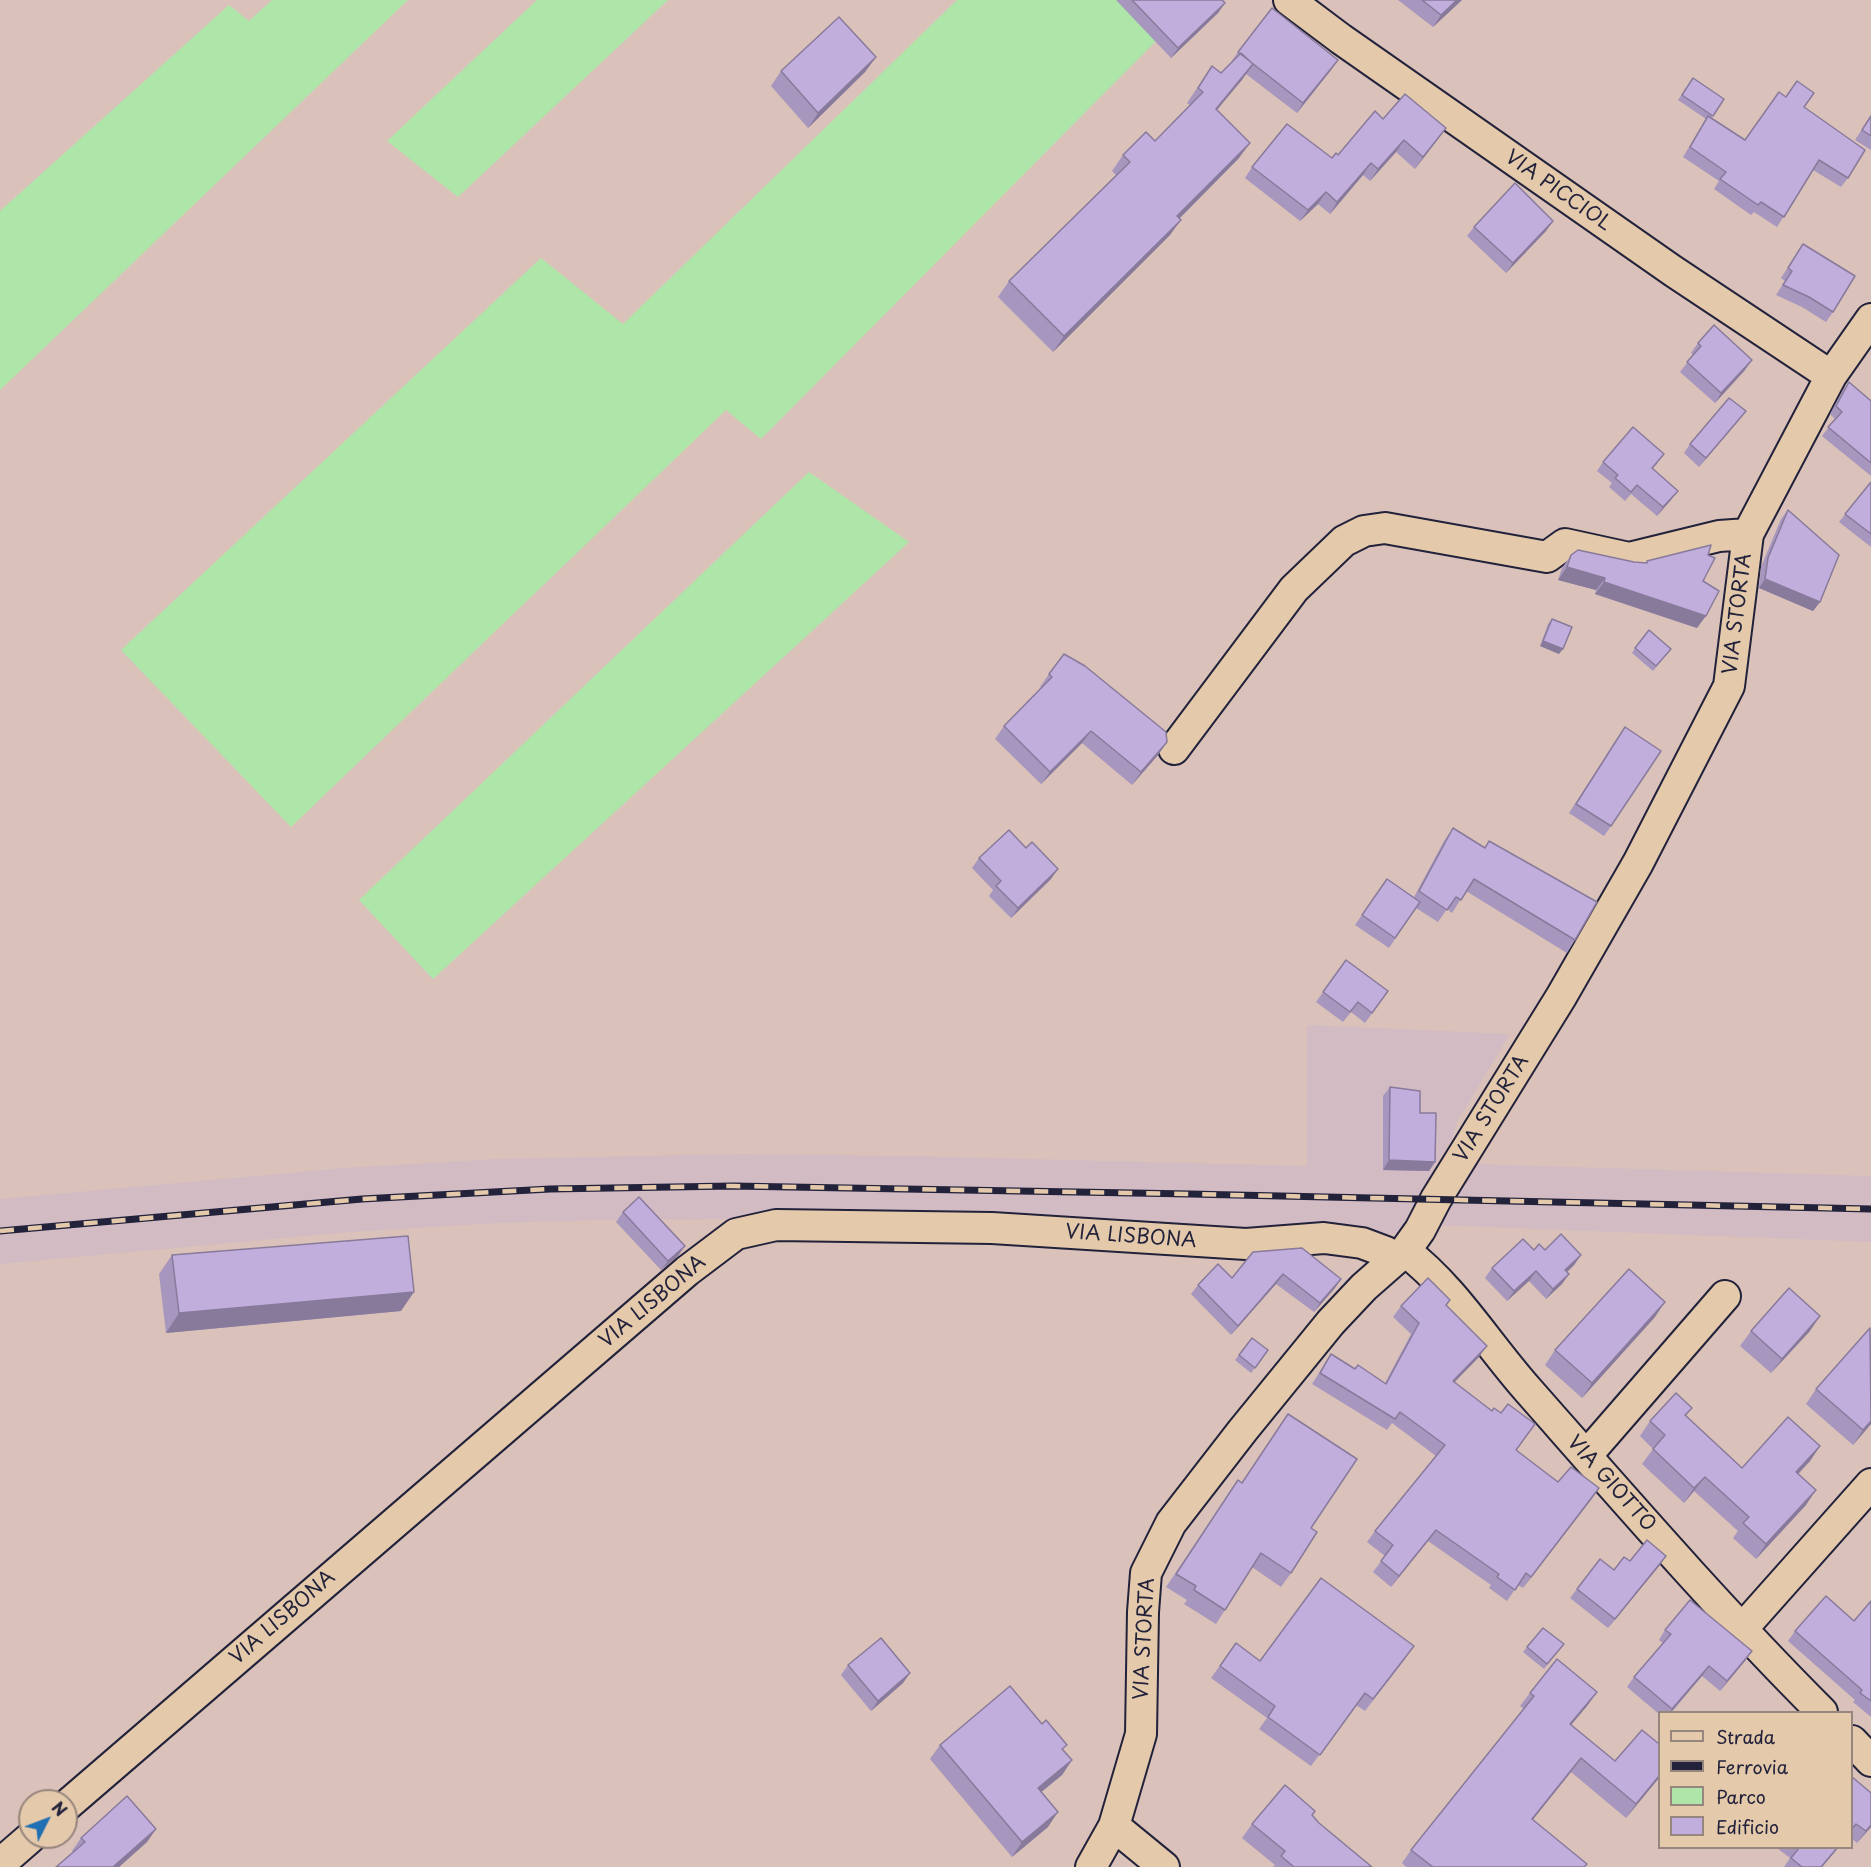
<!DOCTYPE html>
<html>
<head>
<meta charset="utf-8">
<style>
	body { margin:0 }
	#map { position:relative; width:1871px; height:1867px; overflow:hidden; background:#dac1ba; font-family:"Playpen Sans",sans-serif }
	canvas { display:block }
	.legend { position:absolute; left:1658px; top:1711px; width:195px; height:138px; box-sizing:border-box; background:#e4c9ab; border:2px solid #96867e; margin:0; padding:8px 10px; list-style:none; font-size:18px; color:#22223b }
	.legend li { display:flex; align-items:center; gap:12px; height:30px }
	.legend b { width:30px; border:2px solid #96867e }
	.north { position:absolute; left:18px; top:1789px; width:60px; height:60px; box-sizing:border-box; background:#e4c9ab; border:2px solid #96867e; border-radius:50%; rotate:48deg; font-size:16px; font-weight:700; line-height:24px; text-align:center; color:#22223b }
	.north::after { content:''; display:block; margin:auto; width:21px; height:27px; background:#1f6fb2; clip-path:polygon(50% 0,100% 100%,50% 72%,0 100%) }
</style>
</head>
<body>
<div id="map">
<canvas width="1871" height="1867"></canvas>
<ul class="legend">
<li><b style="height:8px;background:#e4c9ab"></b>Strada</li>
<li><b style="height:8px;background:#22223b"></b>Ferrovia</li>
<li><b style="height:16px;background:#aee6a9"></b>Parco</li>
<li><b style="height:16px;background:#c2aedd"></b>Edificio</li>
</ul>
<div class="north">N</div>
</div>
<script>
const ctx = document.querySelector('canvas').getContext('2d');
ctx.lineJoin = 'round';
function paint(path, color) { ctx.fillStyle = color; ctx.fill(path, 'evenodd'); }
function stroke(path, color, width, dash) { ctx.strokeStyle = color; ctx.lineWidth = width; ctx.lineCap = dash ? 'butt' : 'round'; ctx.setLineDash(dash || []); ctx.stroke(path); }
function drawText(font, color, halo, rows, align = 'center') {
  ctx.font = font + ' "Playpen Sans",sans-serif'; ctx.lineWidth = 4.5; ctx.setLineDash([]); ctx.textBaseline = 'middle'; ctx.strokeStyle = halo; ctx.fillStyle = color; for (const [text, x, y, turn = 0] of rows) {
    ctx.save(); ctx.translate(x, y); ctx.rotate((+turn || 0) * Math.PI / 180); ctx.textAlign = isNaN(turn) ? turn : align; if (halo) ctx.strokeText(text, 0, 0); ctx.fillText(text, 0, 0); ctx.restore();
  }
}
paint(new Path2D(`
	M1307 1025 1510 1034 1456 1124 1452 1139 1433 1169 1447 1170 1407 1234 908 1220 738 1219 601 1220 499 1223 349 1232 0 1264V1199L345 1168 497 1159 738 1154 909 1156 1307 1166Z
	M1472 1164 1871 1176V1242L1435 1225Z`), '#d3bbc4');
paint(new Path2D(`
	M272 0H408L0 390V211L229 5 249 21Z
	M537 0H668L458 197 387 141Z
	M957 0H1128L1162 35 761 439 726 410 291 827 121 650 541 258 623 324Z
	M809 472 909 542 433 979 359 900Z`), '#aee6a9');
const street = new Path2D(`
	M1289 0 1341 39 1673 271 1831 376
	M1174 749 1294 589 1344 541 1364 531 1385 528 1547 557 1565 544 1629 558 1719 536 1748 534
	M1405 1251C1454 1288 1487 1344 1528 1390 1624 1499 1720 1610 1822 1712
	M1586 1456 1725 1296
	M1742 1629 1871 1484
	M1852 1741 1871 1761
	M66 1806 687 1271 736 1234 776 1225 992 1228 1246 1244 1324 1238 1362 1243 1386 1252 1396 1258
	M1114 1826 1164 1867
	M0 1864 31 1837
	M1091 1867 1114 1826 1141 1734 1143 1612 1146 1573 1171 1523 1243 1430 1331 1322 1364 1287 1405 1251 1420 1230 1436 1199 1561 997 1638 863 1729 686 1748 534 1831 376 1871 319`);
stroke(street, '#22223b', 34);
stroke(street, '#e4c9ab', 30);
const rail = new Path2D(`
	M0 1231 362 1199 550 1189 733 1186 1190 1194 1871 1209`);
stroke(rail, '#22223b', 7);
stroke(rail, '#e4c9ab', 4.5, [14]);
paint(new Path2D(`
	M1116 0H1222L1225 3 1218 13 1171 58Z
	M1398 0H1462L1433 27Z
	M1238 52 1331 70 1297 113 1246 74 1217 110 1239 158 1180 218 1170 235 1053 352 998 297 1009 281 1116 175 1112 171 1123 155 1155 141 1190 105 1187 103 1212 66 1221 73 1232 63 1231 62Z
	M876 57 865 72 808 128 771 86 781 71Z
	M1693 78 1724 99 1711 118 1745 140 1804 107 1848 178 1841 187 1813 170 1777 227 1754 212 1751 215 1714 189 1719 181 1683 157 1706 119 1678 100Z
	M1871 115V150L1855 140Z
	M1383 119 1438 139 1415 169 1396 152 1370 181 1363 175 1330 214 1318 204 1300 221 1245 178 1252 167 1332 158 1338 155Z
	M1553 221 1546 231 1506 273 1467 236 1474 227Z
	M1803 244 1833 312 1826 322 1802 307 1776 295 1785 281 1781 278Z
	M1698 343 1745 370 1715 403 1680 372 1693 355 1691 353Z
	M1849 382 1871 401V476L1822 436 1835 419 1830 414 1843 390Z
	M1746 411 1739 420 1699 467 1684 453 1690 444Z
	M1603 462 1658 463 1652 469 1678 491 1657 516 1631 494 1625 501 1609 487 1612 483 1597 471Z
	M1871 482V547L1839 522Z
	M1788 510 1820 602 1813 611 1759 588 1761 567 1781 519Z
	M1571 555 1634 562 1646 563 1647 561 1708 555 1697 628 1595 594 1596 590 1558 580 1562 568Z
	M1552 619 1559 654 1540 646 1548 624Z
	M1635 648 1671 649 1653 671 1632 653Z
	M1049 674 1167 742 1158 755 1132 785 1082 743 1041 784 995 739 1004 726 1041 688 1040 687Z
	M1618 737 1611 826 1604 836 1569 813Z
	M1453 828 1484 848 1489 841 1575 940 1567 953 1466 891 1452 913 1447 909 1438 922 1416 908 1389 948 1355 925 1387 879 1414 897 1444 841Z
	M979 858 1051 879 1011 918 989 896 993 890 972 868Z
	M1346 960 1388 991 1365 1023 1351 1012 1343 1022 1316 1002Z
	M1390 1087 1420 1113 1429 1171 1383 1170V1096Z
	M623 1212 678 1256 661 1270 616 1222Z
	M1534 1250H1545L1581 1255 1574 1265 1567 1272 1569 1274 1562 1284 1546 1299 1529 1281 1507 1301 1485 1278 1492 1268Z
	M1253 1252 1335 1288 1314 1312 1276 1284 1231 1335 1191 1294 1198 1285 1232 1278Z
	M172 1255 401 1311 166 1333 159 1274Z
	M1446 1305 1479 1357 1454 1382 1516 1450 1558 1482 1599 1488 1523 1588 1518 1585 1507 1601 1489 1588 1491 1585 1428 1541 1391 1587 1373 1572 1385 1556 1367 1542 1375 1531 1436 1456 1392 1423 1387 1430 1312 1384 1331 1354 1354 1369 1358 1365 1385 1383 1411 1334 1393 1317 1401 1306Z
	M1655 1317 1582 1398 1545 1365 1555 1350Z
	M1751 1331H1810L1771 1373 1740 1346Z
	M1252 1338 1268 1350 1251 1373 1235 1360Z
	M1816 1389 1871 1424 1853 1445 1806 1404Z
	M1692 1408 1686 1416 1742 1468 1820 1446 1810 1461 1798 1474 1806 1505 1756 1559 1733 1538 1738 1531 1694 1491 1684 1503 1642 1464 1653 1449 1640 1436 1650 1421Z
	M1229 1494 1311 1528 1291 1573 1281 1587 1252 1567 1216 1624 1184 1604 1187 1600 1166 1587Z
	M1630 1561 1660 1565 1608 1628 1570 1598 1577 1589Z
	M1871 1601V1717L1853 1702 1855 1700 1788 1641 1795 1631 1854 1621Z
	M1665 1630 1752 1651 1745 1661 1720 1691 1702 1676 1671 1713H1659V1714L1627 1687 1634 1677 1663 1643 1659 1640Z
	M1236 1643 1260 1661 1406 1658 1365 1711 1356 1705 1311 1766 1259 1729 1267 1718 1211 1678Z
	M1564 1644 1544 1669 1523 1652 1527 1647Z
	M848 1665 910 1673 903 1683 871 1711 841 1675Z
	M1597 1692 1587 1706 1571 1725 1615 1761 1659 1778 1626 1818 1571 1772 1533 1819 1585 1867H1406L1402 1863 1411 1850 1524 1709 1520 1706 1530 1693Z
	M940 1745 1064 1750 1072 1760 1062 1775 1041 1792 1048 1827 1012 1857 930 1759Z
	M1851 1776 1871 1827 1857 1843 1851 1838Z
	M1312 1815 1319 1823 1372 1867H1273L1275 1865 1242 1838 1252 1824Z
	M156 1829 147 1842 119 1867H56L73 1852 72 1851 81 1838Z
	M1777 1848H1838L1822 1867H1784L1790 1858Z`), '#a796be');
paint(new Path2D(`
	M1457 0H1462L1433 27 1441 15Z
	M1225 3 1218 13 1171 58 1178 48Z
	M876 57 865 72 808 128 818 113Z
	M1338 60 1331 70 1297 113 1303 103Z
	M1253 64 1242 80 1205 124 1216 109Z
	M1446 128 1438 139 1415 169 1423 157Z
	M1404 140 1396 152 1370 181 1378 169Z
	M1250 143 1239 158 1166 232 1177 216Z
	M1371 163 1363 175 1330 214 1337 202Z
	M1326 192 1318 204 1300 221 1308 210Z
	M1181 220 1170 235 1053 352 1064 336Z
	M1553 221 1546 231 1506 273 1513 263Z
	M1752 360 1745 370 1715 403 1721 393Z
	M1746 411 1739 420 1699 467 1706 458Z
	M1678 491 1671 500 1657 516 1663 507Z
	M1567 567 1605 578 1596 590 1558 580Z
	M1765 579 1820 602 1813 611 1759 588Z
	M1604 582 1706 616 1697 628 1595 594Z
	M1543 641 1563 649 1559 654 1540 646Z
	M1091 731 1082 743 1041 784 1050 772Z
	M1167 742 1158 755 1132 785 1141 772Z
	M1058 869 1051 879 1011 918 1018 908Z
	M1389 1160 1435 1162 1429 1171 1383 1170Z
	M685 1246 678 1256 661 1270 668 1261Z
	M1581 1255 1574 1265 1559 1280 1565 1270Z
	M1536 1271 1529 1281 1507 1301 1514 1291Z
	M1283 1274 1276 1284 1231 1335 1238 1326Z
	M1569 1274 1562 1284 1546 1299 1553 1289Z
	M1341 1279 1335 1288 1314 1312 1320 1303Z
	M414 1292 401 1311 166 1333 179 1313Z
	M1665 1302 1655 1317 1582 1398 1592 1383Z
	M1820 1316 1810 1331 1771 1373 1782 1359Z
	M1487 1346 1479 1357 1445 1392 1453 1381Z
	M1871 1421V1424L1853 1445 1863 1430Z
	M1820 1446 1810 1461 1786 1487 1796 1472Z
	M1705 1477 1694 1491 1684 1503 1694 1488Z
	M1599 1488 1591 1500 1523 1588 1531 1577Z
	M1816 1490 1806 1505 1756 1559 1766 1544Z
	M1436 1530 1428 1541 1391 1587 1399 1576Z
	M1666 1556 1660 1565 1608 1628 1615 1619Z
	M1752 1651 1745 1661 1720 1691 1727 1681Z
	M1709 1666 1702 1676 1670 1713 1672 1709Z
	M910 1673 903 1683 871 1711 878 1701Z
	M1597 1692 1587 1706 1561 1737 1570 1724Z
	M1581 1758 1571 1772 1523 1832 1532 1819Z
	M1072 1760 1062 1775 1028 1803 1038 1788Z
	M1659 1776V1778L1626 1818 1636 1804Z
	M1058 1812 1048 1827 1012 1857 1022 1842Z
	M1871 1825V1827L1857 1843 1866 1831Z
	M156 1829 147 1842 119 1867H113Z
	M1837 1848H1838L1822 1867H1821Z`), '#887a9b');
const building = new Path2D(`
	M1132 0H1222L1225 3 1178 48Z
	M1422 0H1457L1441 15Z
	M1272 8 1338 60 1303 103 1238 52Z
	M839 17 876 57 818 113 781 71Z
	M1241 53 1253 64 1216 109 1250 143 1177 216 1181 220 1064 336 1009 281 1130 162 1123 155 1146 132 1155 141 1203 92 1198 88 1212 66 1221 73Z
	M1693 78 1724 99 1713 116 1682 95Z
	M1797 81 1814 93 1804 107 1865 150 1848 178 1819 160 1784 217 1761 202 1758 205 1720 179 1726 172 1690 147 1708 116 1745 140 1779 92 1786 97Z
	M1405 94 1446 128 1423 157 1404 140 1378 169 1371 163 1337 202 1326 192 1308 210 1252 167 1287 124 1332 158 1336 153 1338 155 1375 111 1383 119Z
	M1871 116V136L1862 130Z
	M1515 183 1553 221 1513 263 1474 227Z
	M1803 244 1855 276 1833 312 1809 297 1783 285 1792 271 1788 268Z
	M1714 325 1752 360 1721 393 1687 362 1701 346 1698 343Z
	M1849 382 1871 401V463L1828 427 1842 412 1836 406Z
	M1729 398 1746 411 1706 458 1690 444Z
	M1633 427 1664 454 1652 468 1678 491 1663 507 1637 485 1631 492 1615 478 1618 475 1603 462Z
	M1871 482V534L1845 514Z
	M1788 510 1839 555 1820 602 1765 579 1768 558Z
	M1711 545 1708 555 1715 558 1703 581 1719 591 1706 616 1604 582 1605 578 1567 567 1571 555 1578 550 1634 562 1647 563V561Z
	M1552 619 1572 627 1563 649 1543 641Z
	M1649 630 1671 649 1656 666 1635 648Z
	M1064 654 1085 666 1166 732 1167 742 1141 772 1091 731 1050 772 1004 726 1052 677 1049 674Z
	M1625 727 1661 751 1611 826 1576 804Z
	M1453 828 1485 848 1489 841 1597 902 1575 940 1474 879 1461 900 1456 897 1447 910 1419 891Z
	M1009 830 1026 848 1032 842 1058 869 1018 908 996 886 1001 881 979 858Z
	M1387 879 1420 902 1395 938 1362 915Z
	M1346 960 1388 991 1372 1013 1358 1002 1350 1012 1323 992Z
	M1390 1087 1420 1091V1113H1436L1435 1162 1389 1160Z
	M639 1197 685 1246 668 1261 623 1212Z
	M1561 1234 1581 1255 1565 1270 1569 1274 1553 1289 1536 1271 1514 1291 1492 1268 1523 1239 1534 1250 1539 1244 1545 1250Z
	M408 1236 414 1292 179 1313 172 1255Z
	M1302 1248 1341 1279 1320 1303 1283 1274 1238 1326 1198 1285 1218 1264 1232 1278 1253 1252Z
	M1629 1269 1665 1302 1592 1383 1555 1350Z
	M1428 1278 1450 1300 1446 1305 1487 1346 1453 1381 1492 1411 1494 1408 1501 1413 1508 1404 1535 1424 1516 1450 1558 1482 1571 1467 1599 1488 1531 1577 1526 1573 1515 1590 1497 1577 1499 1574 1436 1530 1399 1576 1381 1561 1393 1545 1375 1531 1445 1445 1400 1412 1395 1419 1320 1373 1331 1354 1355 1369 1358 1365 1386 1384 1419 1323 1401 1306Z
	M1789 1288 1820 1316 1782 1359 1751 1331Z
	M1870 1328 1871 1421 1863 1430 1816 1389Z
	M1252 1338 1268 1350 1255 1368 1239 1355Z
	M1676 1393 1692 1408 1685 1415 1742 1468 1788 1417 1820 1446 1796 1472 1816 1490 1766 1544 1743 1523 1749 1517 1705 1477 1694 1488 1653 1449 1665 1435 1650 1421Z
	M1288 1414 1357 1459 1311 1528 1317 1532 1291 1573 1261 1553 1225 1610 1194 1590 1196 1586 1176 1574 1238 1480 1242 1483Z
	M1647 1540 1666 1556 1615 1619 1577 1589 1600 1559 1614 1570 1624 1557 1630 1561Z
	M1321 1578 1414 1646 1373 1699 1365 1693 1320 1755 1268 1717 1275 1706 1220 1666 1236 1643 1260 1661Z
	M1826 1596 1854 1621 1871 1601V1701L1860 1693 1862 1690 1795 1631Z
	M1690 1600 1752 1651 1727 1681 1709 1666 1672 1709 1634 1677 1671 1634 1665 1630Z
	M1543 1628 1564 1644 1547 1664 1527 1647Z
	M881 1638 910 1673 878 1701 848 1665Z
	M1557 1659 1597 1692 1570 1724 1615 1761 1642 1730 1659 1744V1776L1636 1804 1581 1758 1532 1819 1587 1864 1584 1867H1433L1411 1850 1534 1696 1530 1693Z
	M1010 1686 1042 1724 1046 1720 1067 1745 1062 1749 1072 1760 1038 1788 1058 1812 1022 1842 940 1745Z
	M1851 1776 1871 1793V1825L1866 1831 1856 1824 1851 1830Z
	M1285 1785 1315 1811 1312 1815 1319 1823 1372 1867H1294L1281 1856 1285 1851 1252 1824Z
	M127 1796 156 1829 113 1867H56L85 1842 81 1838Z
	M1799 1848H1837L1821 1867H1802L1791 1858Z`);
paint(building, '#c2aedd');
stroke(building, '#887a9b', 1.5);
drawText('20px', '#22223b', '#e4c9ab', [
	["VIA PICCIOL",1558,191,35],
	["VIA STORTA",1738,614,-83],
	["VIA STORTA",1492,1109,-58],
	["VIA LISBONA",1131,1237,4],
	["VIA LISBONA",653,1302,-40],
	["VIA GIOTTO",1611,1484,48],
	["VIA LISBONA",283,1618,-41],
	["VIA STORTA",1145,1639,-87]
]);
</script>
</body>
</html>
